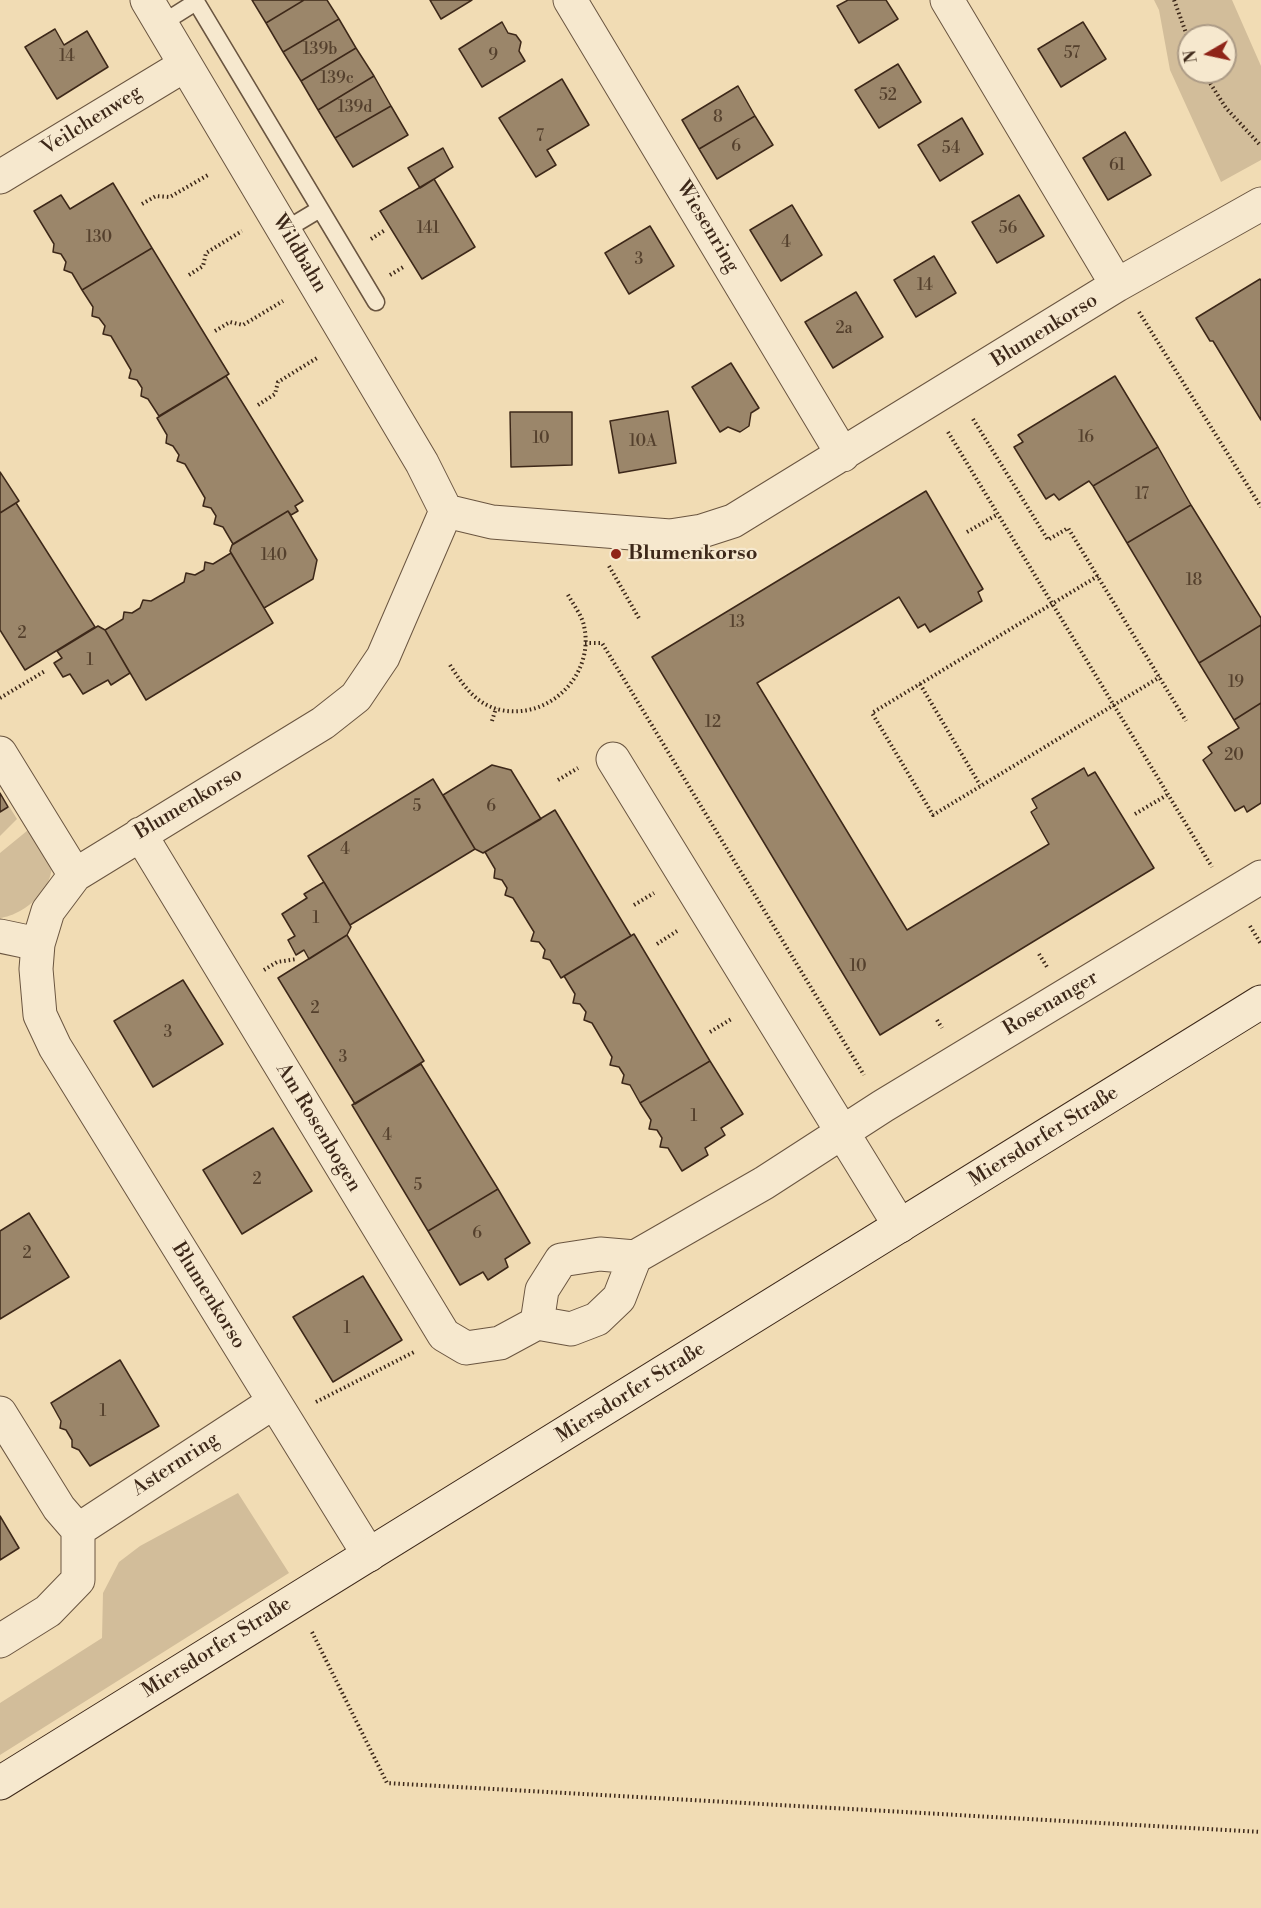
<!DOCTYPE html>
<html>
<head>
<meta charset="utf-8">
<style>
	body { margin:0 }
	#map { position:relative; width:1261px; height:1908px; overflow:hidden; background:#f1dcb4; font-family:"Libre Bodoni",serif }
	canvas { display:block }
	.north { position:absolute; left:1177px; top:24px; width:60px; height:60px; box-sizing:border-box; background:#f6e8ce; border:2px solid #ac9b86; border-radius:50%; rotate:261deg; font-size:16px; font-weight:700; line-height:24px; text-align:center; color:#3d2819 }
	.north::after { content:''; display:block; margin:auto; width:21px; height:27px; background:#8f2418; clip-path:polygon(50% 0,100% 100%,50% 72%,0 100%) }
</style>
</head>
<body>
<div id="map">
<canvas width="1261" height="1908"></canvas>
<div class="north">N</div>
</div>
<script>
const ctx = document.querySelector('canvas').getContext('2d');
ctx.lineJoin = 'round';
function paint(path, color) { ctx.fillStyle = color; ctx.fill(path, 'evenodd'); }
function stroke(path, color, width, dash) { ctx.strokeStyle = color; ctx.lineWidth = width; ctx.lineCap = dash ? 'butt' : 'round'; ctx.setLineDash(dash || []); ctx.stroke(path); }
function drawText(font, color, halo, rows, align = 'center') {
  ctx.font = font + ' "Libre Bodoni",serif'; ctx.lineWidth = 4.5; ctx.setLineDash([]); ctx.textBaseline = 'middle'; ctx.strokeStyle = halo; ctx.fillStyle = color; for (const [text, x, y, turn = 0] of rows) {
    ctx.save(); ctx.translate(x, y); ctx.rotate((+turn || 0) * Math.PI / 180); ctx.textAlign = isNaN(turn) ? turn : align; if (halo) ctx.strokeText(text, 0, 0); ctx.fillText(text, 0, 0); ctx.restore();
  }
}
paint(new Path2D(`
	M1154 0H1232L1261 66V160L1221 182 1170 70 1159 10ZM1189 36H1225V72H1189Z
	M0 792 17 819 0 836Z
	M33 826C38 835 47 845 50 855 60 884 26 915 0 918V853Z
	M238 1493 289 1573 0 1755V1703L102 1638 103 1593 119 1562 140 1546Z`), '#d2bd9a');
const building = new Path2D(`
	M252 0H304L266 23Z
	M304 0H327L339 19 283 52 266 23Z
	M430 0H472L441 19Z
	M848 0H886L898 19 859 43 837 6Z
	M339 19 356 48 301 81 283 52Z
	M502 22 508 33 516 35 521 42 519 51 525 61 482 87 459 49Z
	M1083 22 1106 59 1061 87 1038 49Z
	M55 29 64 45 87 31 108 67 57 99 25 47Z
	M356 48 374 76 318 110 301 81Z
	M898 64 921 102 879 128 855 90Z
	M374 76 391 106 335 138 318 110Z
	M562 79 589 125 547 150 556 165 536 177 499 118Z
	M738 86 755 116 699 149 682 120Z
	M391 106 408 135 353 167 335 138Z
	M755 116 773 145 717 179 699 149Z
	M962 118 983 154 940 181 918 145Z
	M1125 132 1151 175 1108 200 1083 158Z
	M443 148 453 167 420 188 408 168Z
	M434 179 475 247 422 279 380 211Z
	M113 183 152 248 82 290 72 273 64 270 66 262 61 254 53 252 54 244 34 211 61 195 70 209Z
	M1019 195 1044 236 997 263 972 222Z
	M792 205 822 255 781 281 750 230Z
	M650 226 674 266 629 294 605 253Z
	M152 248 229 374 159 416 148 399 141 396 142 388 137 380 129 378 131 370 111 336 103 334 105 326 99 318 92 316 93 307 82 290Z
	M934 256 956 293 916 317 894 280Z
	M1260 279 1261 281V420L1213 341H1210L1196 318Z
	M856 292 883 337 833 368 805 322Z
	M731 363 759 408 751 413 749 426 740 432 728 427 720 432 692 387Z
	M226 376 303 501 295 506 298 511 291 515 288 511 233 544 223 527 214 524 216 516 211 508 203 506 205 498 185 464 177 461 179 455 173 446 166 443 167 435 157 418Z
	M1115 376 1158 447 1093 486 1089 481 1059 500 1054 494 1046 499 1014 447 1023 442 1018 435Z
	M668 411 676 463 619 473 610 421Z
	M510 412H572V465L511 467Z
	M1158 447 1191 505 1127 543 1093 486Z
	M0 472 19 501 0 513Z
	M926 491 983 589 978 592 982 601 930 632 925 624 918 628 899 597 757 683 907 930 1049 844 1031 812 1037 808 1032 799 1084 768 1088 776 1095 772 1154 868 880 1035 652 657Z
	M16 503 95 627 25 670 0 630V513Z
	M1191 505 1261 618V625L1199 663 1127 543Z
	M288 511 317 560 313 579 264 608 230 551 232 545Z
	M231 553 273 623 146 700 105 630 123 619 124 612 132 613 140 608 143 600 151 601 184 582 186 573 195 575 204 570 205 562 213 564Z
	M1261 625V703L1234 720 1199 663Z
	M98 626 105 630 130 673 111 685 108 680 83 694 70 674 63 677 54 663 62 658 57 651Z
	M1261 703V803L1247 812 1244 806 1235 811 1203 760 1212 753 1208 747 1239 728 1234 720Z
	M492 765 511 770 541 819 483 853 475 849 443 795Z
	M433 779 475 849 350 925 308 856Z
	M0 793 8 807 0 812Z
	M555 810 631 936 561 978 550 960 543 958 545 950 539 942 531 941 534 932 513 898 505 895 507 888 502 880 494 878 495 869 485 852Z
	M324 882 351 927 347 935 309 959 304 950 296 955 288 940 295 936 282 914 307 898 304 894Z
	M634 934 710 1061 640 1103 630 1085 622 1083 624 1075 619 1067 610 1065 612 1057 592 1023 584 1020 586 1012 580 1004 573 1003 575 994 564 976Z
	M347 935 424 1061 355 1104 278 978Z
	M183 980 223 1044 153 1087 114 1021Z
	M710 1061 743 1114 721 1128 725 1135 705 1148 708 1155 682 1171 668 1148 660 1147 662 1138 657 1130 649 1129 651 1120 640 1103Z
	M421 1064 498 1189 428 1231 352 1105Z
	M273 1128 312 1191 242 1234 203 1170Z
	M498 1189 530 1243 505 1259 508 1267 488 1280 483 1272 460 1285 428 1231Z
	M29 1213 69 1277 0 1319V1231Z
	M363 1276 402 1340 333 1382 293 1317Z
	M120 1360 159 1426 90 1466 79 1450 72 1447V1440L66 1430 60 1428 61 1421 51 1403Z
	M0 1516 19 1548 0 1560Z`);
paint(building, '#9b866a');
stroke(building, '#3d2819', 1.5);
const lane = new Path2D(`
	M195 0 376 302
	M161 24 196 2
	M285 230 320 209`);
const street = new Path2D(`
	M147 0 422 463 446 511
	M570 0 843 455
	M947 0 1117 285
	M0 177 185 65
	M446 511 492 522 670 536 702 531 733 521 1117 285 1261 204
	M0 753 75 875
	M613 759 900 1226
	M140 834 444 1335 466 1348 500 1343 537 1323 542 1290 561 1260 600 1254 635 1257 764 1183 883 1106 1261 877
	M0 936 38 944
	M537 1323 571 1329 597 1319 619 1298 635 1257
	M0 1413 59 1508 78 1530V1580L48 1611 0 1641
	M78 1530 274 1402
	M369 1555 55 1047 40 1015 36 969 38 944 48 911 75 875 323 723 356 697 383 657 446 511`);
const secondary = new Path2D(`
	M0 1783 1261 1002`);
stroke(lane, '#6a5540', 19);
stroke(street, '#6a5540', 35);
stroke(secondary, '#3d2819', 35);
stroke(new Path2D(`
	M1174 0 1189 41
	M1203 72 1226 108 1261 146
	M142 204 156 196 170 197 208 175
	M371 239 385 230
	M189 275 203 266 206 253 242 231
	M390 275 405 266
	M1139 312 1261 507
	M215 331 230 322 243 325 283 301
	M258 405 275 394 278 382 317 358
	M973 419 1048 540 1068 528 1186 721
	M948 432 1212 867
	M967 532 998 514
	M609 566 640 620
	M1098 576 872 713 933 815 1160 677
	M585 643H602L864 1075
	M450 665C463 685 476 705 501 710 550 720 595 674 584 626 582 615 572 603 567 593
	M920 684 980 785
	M0 698 45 671
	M492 721 496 708
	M558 780 578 768
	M1135 814 1167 795
	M634 905 654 893
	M1250 926 1261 944
	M657 944 677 931
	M1039 954 1047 967
	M264 970 277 962 297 959
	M937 1020 942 1028
	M710 1032 733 1018
	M316 1402 414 1352
	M312 1632 387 1783 1261 1832`), '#3d2819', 4, [1.5, 3]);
stroke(lane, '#f6e8ce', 16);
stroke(street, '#f6e8ce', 33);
stroke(secondary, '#f6e8ce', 33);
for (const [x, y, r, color] of [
	[616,554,6,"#8f2418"]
]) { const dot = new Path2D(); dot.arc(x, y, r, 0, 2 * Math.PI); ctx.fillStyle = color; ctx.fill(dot); stroke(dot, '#f6e8ce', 2); }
drawText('16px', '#54402d', null, [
	["139b",320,50],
	["57",1072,54],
	["9",493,56],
	["14",67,57],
	["139c",337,79],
	["52",888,96],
	["139d",355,108],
	["8",718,118],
	["7",540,137],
	["6",736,147],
	["54",951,149],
	["61",1117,166],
	["141",428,229],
	["56",1008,229],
	["130",99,238],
	["4",786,243],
	["3",639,260],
	["14",925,286],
	["2a",844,329],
	["16",1086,438],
	["10",541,439],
	["10A",643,442],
	["17",1142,495],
	["140",274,556],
	["18",1194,581],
	["13",737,623],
	["2",22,634],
	["1",90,661],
	["19",1236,683],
	["12",713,723],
	["20",1234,756],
	["5",417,807],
	["6",491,807],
	["4",345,850],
	["1",316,919],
	["10",858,967],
	["2",315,1009],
	["3",168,1033],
	["3",343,1058],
	["1",694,1117],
	["4",387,1136],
	["2",257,1180],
	["5",418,1186],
	["6",477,1234],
	["2",27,1254],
	["1",347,1329],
	["1",103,1412]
]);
drawText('20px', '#3d2819', '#f6e8ce', [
	["Veilchenweg",92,121,-32],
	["Wiesenring",707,227,59],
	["Wildbahn",299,254,59],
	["Blumenkorso",1045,331,-32],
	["Blumenkorso",189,804,-31],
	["Rosenanger",1051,1004,-31],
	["Am Rosenbogen",318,1128,59],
	["Miersdorfer Straße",1044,1137,-32],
	["Blumenkorso",208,1296,58],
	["Miersdorfer Straße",631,1393,-32],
	["Asternring",176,1465,-33],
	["Miersdorfer Straße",217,1648,-32]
]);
drawText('bold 20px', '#3d2819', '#f6e8ce', [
	["Blumenkorso",628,554]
], 'left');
</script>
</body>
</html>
